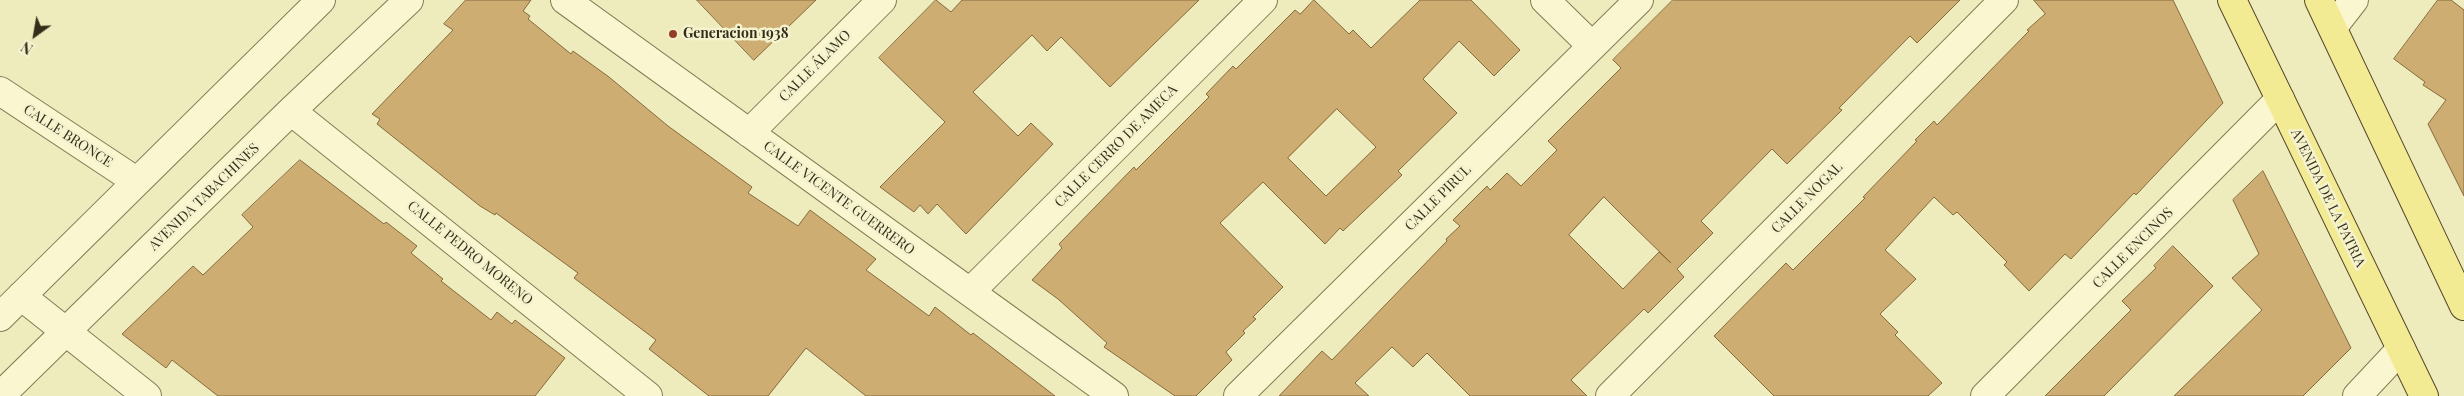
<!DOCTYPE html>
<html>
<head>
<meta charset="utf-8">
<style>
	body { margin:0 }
	#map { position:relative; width:2464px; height:396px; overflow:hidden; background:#eeebbd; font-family:"Playfair Display",serif }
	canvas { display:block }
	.north { position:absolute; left:10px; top:10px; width:50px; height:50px; -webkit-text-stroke:4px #f5f3cd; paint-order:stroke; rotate:212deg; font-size:14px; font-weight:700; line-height:20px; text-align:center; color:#352d1b }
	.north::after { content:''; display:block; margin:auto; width:18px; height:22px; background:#352d1b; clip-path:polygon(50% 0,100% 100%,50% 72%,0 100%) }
</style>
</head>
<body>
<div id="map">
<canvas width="2464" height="396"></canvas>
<div class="north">N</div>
</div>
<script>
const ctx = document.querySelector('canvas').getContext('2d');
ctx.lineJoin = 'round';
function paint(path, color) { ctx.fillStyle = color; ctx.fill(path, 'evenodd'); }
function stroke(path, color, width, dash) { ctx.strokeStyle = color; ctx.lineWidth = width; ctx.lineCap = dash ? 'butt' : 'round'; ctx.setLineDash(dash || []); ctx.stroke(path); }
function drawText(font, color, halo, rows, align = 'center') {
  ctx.font = font + ' "Playfair Display",serif'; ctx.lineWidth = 5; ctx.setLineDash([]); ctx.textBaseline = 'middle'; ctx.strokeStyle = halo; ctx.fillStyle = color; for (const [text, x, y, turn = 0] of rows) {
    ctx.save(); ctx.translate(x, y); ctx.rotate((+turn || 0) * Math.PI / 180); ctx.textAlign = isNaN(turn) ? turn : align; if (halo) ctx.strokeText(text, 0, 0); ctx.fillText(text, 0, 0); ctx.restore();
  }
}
const building = new Path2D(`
	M466 0H531L523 11 530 16 528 19 571 54 573 51 609 77 668 126 752 187 748 193 798 226 810 210 876 259 866 270 929 316 935 307 971 335 973 333 1055 396H866L806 348 768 396H709L649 349 656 340 574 278 578 273 496 213 495 215 480 206 377 124 380 119 372 114 453 30 444 24Z
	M697 0H816L754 60Z
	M936 0 951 12 962 0H1199L1110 87 1061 37 1047 51 1032 35 973 92 1018 136 1031 123 1053 144 966 234 937 204 928 214 920 205 914 212 880 187 945 122 879 58Z
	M1314 0 1349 34 1353 30 1371 48 1420 0H1471L1520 50 1494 76 1459 41 1423 79 1457 113 1398 171 1402 175 1343 231 1340 228 1325 244 1263 182 1220 223 1283 287 1253 317 1256 319 1243 331 1245 333 1226 352 1232 360 1196 396H1175L1104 347 1107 343 1058 299 1032 280 1062 248 1059 244 1134 167 1136 170 1209 97 1206 94 1233 66 1236 69 1295 10 1300 14ZM1337 109 1376 147 1326 196 1288 158Z
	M1673 0H1960L1917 43 1910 36 1839 108 1842 110 1787 164 1772 149 1701 221 1713 233 1677 269 1684 277 1648 313 1644 309 1571 380 1587 396H1470L1427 353 1413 367 1392 347 1355 383 1369 396H1279L1322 351 1332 360 1447 241 1446 239 1460 226 1453 220 1487 186 1490 190 1507 173 1521 186 1557 150 1548 141 1621 68 1613 60ZM1604 197 1629 222 1671 263 1659 252 1623 289 1569 235Z
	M2034 0H2173L2223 103 2136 195 2134 193 2071 259 2065 254 2029 291 2004 265 2007 262 1957 212 1953 215 1934 197 1885 250 1916 279 1880 314 1898 332 1895 335 1942 383 1928 396H1774L1714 336 1786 263 1793 270 1865 198 1863 197 1917 141 1915 140 1934 121 1937 125 2029 31 2027 30 2045 14Z
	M2438 0H2451L2464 10V196L2428 124 2446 100 2423 85 2425 82 2394 59Z
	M300 160 384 224 386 222 417 246 411 253 443 279 441 281 491 320 497 312 512 324 515 320 565 358 535 396H218L172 360 166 368 122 334 193 266 203 275 253 227 242 215Z
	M2263 171 2351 348 2303 396H2174L2262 310 2232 278 2259 254 2233 200Z
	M2173 246 2213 286 2104 396H2045L2131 310 2122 301 2156 268 2154 266Z`);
paint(building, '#cdad72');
stroke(building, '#856a3c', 1);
const minor = new Path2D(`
	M565 0 1114 396
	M1545 0 1592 46
	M2333 27 2354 0
	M0 91 136 181
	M291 111 648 396
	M749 133 882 0
	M970 292 1263 0
	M21 296 147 396
	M0 317 321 0
	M0 396 291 111 409 0
	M1238 396 1639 0
	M1610 396 2004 0
	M1985 396 2280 99
	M2357 396 2401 349`);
const major = new Path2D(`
	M2232 0 2424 396
	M2319 0 2464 306`);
stroke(minor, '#867a56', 30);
stroke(major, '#53472b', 30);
stroke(minor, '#f9f6d0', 28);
stroke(major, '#f3eb93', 28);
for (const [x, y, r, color] of [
	[673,34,5,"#953f26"]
]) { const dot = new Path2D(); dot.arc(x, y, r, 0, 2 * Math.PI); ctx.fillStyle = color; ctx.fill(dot); stroke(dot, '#f5f3cd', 2); }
drawText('bold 14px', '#352d1b', '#f5f3cd', [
	["Generacion 1938",683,34]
], 'left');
drawText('14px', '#352d1b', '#f5f3cd', [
	["CALLE ÁLAMO",815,66,-45],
	["CALLE BRONCE",68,136,33],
	["CALLE CERRO DE AMECA",1116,146,-45],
	["AVENIDA TABACHINES",204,197,-44],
	["CALLE VICENTE GUERRERO",839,198,36],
	["CALLE PIRUL",1438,198,-45],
	["CALLE NOGAL",1807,198,-45],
	["AVENIDA DE LA PATRIA",2328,198,64],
	["CALLE ENCINOS",2133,248,-45],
	["CALLE PEDRO MORENO",470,253,39]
]);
</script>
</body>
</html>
